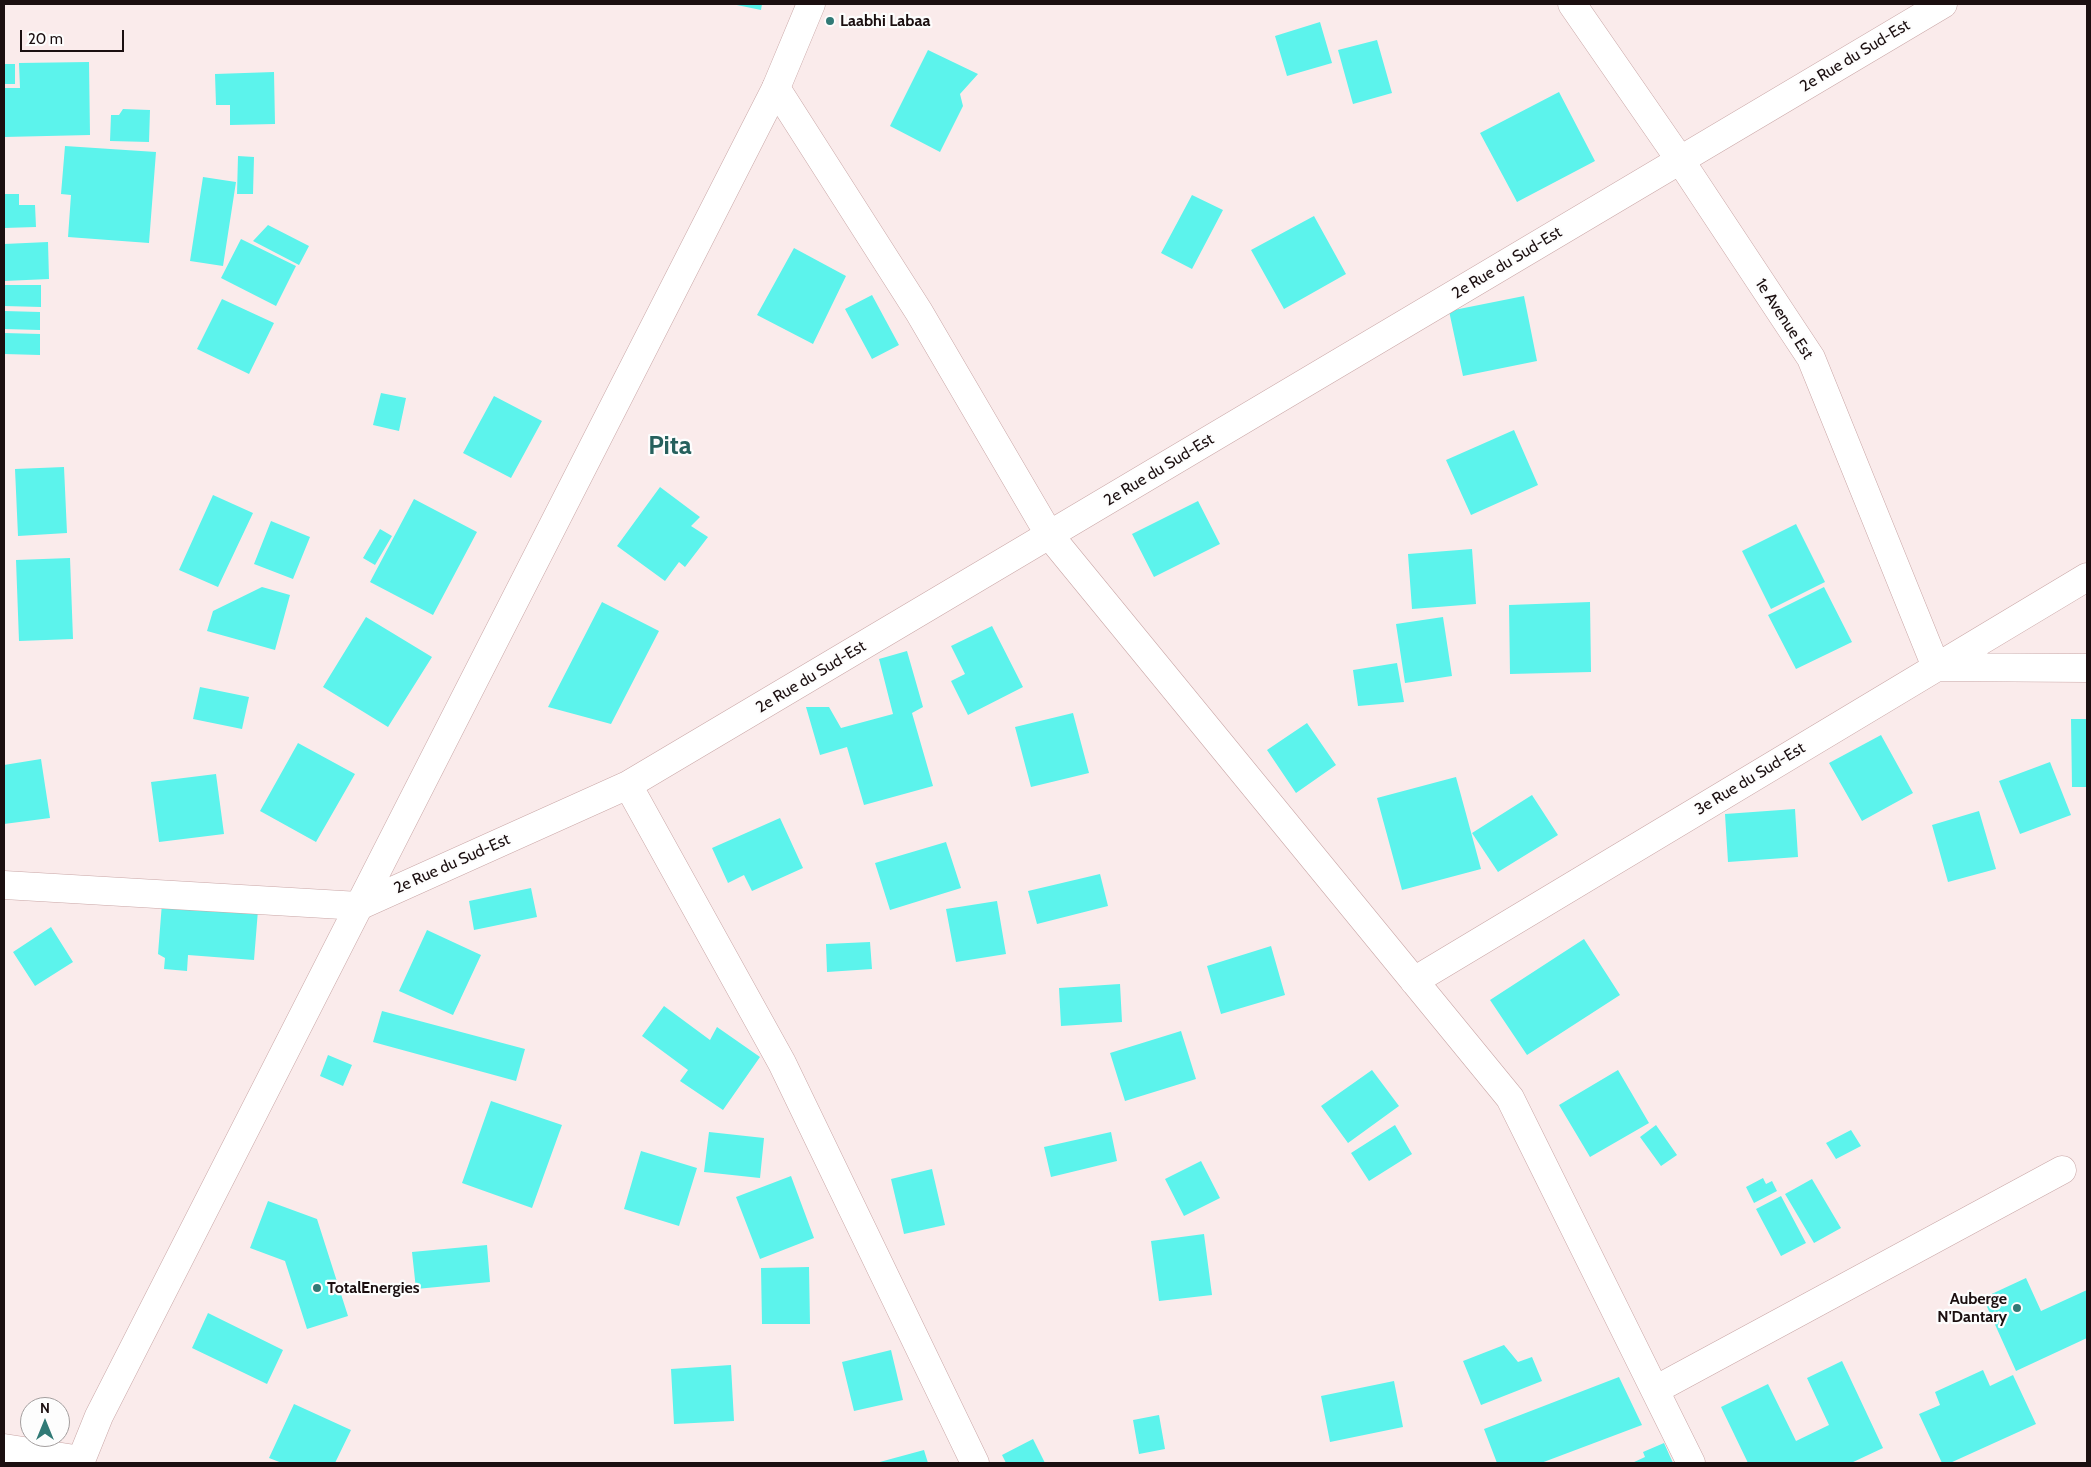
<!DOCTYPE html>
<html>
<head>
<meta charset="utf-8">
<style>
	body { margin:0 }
	#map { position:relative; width:2091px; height:1467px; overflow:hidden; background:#faebeb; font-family:Cabin,sans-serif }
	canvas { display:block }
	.frame { position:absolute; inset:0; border:5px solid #1b0f10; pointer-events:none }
	.north { position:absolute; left:20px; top:1397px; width:50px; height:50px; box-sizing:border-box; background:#fdfdfd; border:1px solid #a39e9e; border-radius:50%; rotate:0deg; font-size:14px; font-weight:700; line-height:20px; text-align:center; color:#1b0f10 }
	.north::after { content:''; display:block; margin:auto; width:18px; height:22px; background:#317a76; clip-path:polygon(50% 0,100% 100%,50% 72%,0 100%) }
	.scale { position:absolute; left:20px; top:30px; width:104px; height:22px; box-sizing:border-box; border:2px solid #1b0f10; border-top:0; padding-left:6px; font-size:15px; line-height:18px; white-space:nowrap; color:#1b0f10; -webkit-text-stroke:4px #fdfdfd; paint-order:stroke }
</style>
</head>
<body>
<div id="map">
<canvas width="2091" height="1467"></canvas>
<div class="frame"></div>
<div class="north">N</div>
<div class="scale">20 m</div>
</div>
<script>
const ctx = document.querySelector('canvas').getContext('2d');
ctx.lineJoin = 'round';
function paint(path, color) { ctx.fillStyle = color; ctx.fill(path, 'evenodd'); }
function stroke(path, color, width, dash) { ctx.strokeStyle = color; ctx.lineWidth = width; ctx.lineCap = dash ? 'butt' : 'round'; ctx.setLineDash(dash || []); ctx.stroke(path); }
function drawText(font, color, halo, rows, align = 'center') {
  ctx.font = font + ' Cabin,sans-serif'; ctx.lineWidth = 4.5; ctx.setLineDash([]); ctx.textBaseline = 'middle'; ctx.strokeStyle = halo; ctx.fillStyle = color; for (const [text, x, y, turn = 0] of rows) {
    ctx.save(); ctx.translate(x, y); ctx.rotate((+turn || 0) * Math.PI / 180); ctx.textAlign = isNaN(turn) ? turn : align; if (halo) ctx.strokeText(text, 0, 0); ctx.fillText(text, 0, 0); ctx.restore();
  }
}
paint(new Path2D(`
	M732 4H762L761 10Z
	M1320 22 1332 63 1287 76 1275 36Z
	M1377 40 1392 93 1353 104 1338 50Z
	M928 50 978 74 960 94 963 106 940 152 890 126Z
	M89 62 90 135 4 137V88H20L19 63Z
	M4 64H15V84H4Z
	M274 72 275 124 230 125V105H216L215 74Z
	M1559 92 1595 161 1517 202 1480 133Z
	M123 109 150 110 149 142 110 141 111 115H119Z
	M65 146 156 152 149 243 68 237 71 195 61 194Z
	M238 156 254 157 253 194H237Z
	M203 177 236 182 223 266 190 261Z
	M4 194H19V205H35L36 227 4 228Z
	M1192 195 1223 210 1192 269 1161 253Z
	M1314 216 1346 274 1284 309 1251 250Z
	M268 225 309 246 299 265 253 241Z
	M241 239 296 266 276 306 221 278Z
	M48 242 49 279 4 281V244Z
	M794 248 846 276 813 344 757 315Z
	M4 285H41V307L4 306Z
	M872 295 899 345 872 359 845 309Z
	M1524 296 1537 361 1463 376 1449 311Z
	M222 299 274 323 249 374 197 349Z
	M4 311 40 312V330L4 329Z
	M4 333 40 334V355L4 354Z
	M381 393 406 398 399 431 373 425Z
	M494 396 542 421 511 478 463 453Z
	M1514 430 1538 485 1471 515 1446 460Z
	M64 467 67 533 18 536 15 469Z
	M660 487 700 517 691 526 708 537 685 567 679 562 665 581 617 546Z
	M213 495 253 513 218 587 179 570Z
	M414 499 477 532 433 615 370 582Z
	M1198 501 1220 544 1154 577 1132 534Z
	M271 521 310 537 293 579 254 564Z
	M1796 524 1825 582 1771 609 1742 551Z
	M380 529 392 536 375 565 363 558Z
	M1472 549 1476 604 1412 609 1408 554Z
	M70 558 73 639 19 641 16 560Z
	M262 587 290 595 275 650 207 631 213 611Z
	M1824 587 1852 642 1796 669 1768 615Z
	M602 602 659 631 611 724 548 707Z
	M1590 602 1591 672 1510 674 1509 605Z
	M366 617 432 657 388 727 323 687Z
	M1443 617 1452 676 1405 683 1396 624Z
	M992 626 1023 687 968 715 951 681 965 674 951 646Z
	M907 651 923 707 912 713 933 786 864 805 847 747 820 755 806 707H829L841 728 893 714 879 659Z
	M1397 663 1404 702 1358 706 1353 670Z
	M200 687 249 697 242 729 193 719Z
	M1073 713 1089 773 1031 787 1015 727Z
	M2071 719H2087V787H2072Z
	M1307 723 1336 765 1296 793 1267 750Z
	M1881 735 1913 793 1862 821 1829 763Z
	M298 743 355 774 316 842 260 811Z
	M41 759 50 818 4 824V765Z
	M2050 762 2071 815 2020 834 1999 781Z
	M216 774 224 834 159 842 151 782Z
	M1456 777 1481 869 1402 890 1377 798Z
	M1532 795 1558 835 1498 872 1472 833Z
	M1795 809 1798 857 1728 862 1725 814Z
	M1979 811 1996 869 1948 882 1932 825Z
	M780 818 803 868 752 891 744 875 728 883 712 848Z
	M946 842 961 888 890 910 875 863Z
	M1100 874 1108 906 1037 924 1028 891Z
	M531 888 537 917 474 930 469 901Z
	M997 901 1006 954 956 962 946 909Z
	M162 903 258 910 254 960 188 955 187 971 164 969 165 958 158 954Z
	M51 927 73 962 35 986 13 952Z
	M427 930 481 955 453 1015 399 991Z
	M1584 939 1620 995 1527 1055 1490 1000Z
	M870 942 872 969 827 972 826 944Z
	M1271 946 1285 995 1221 1014 1207 966Z
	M1120 984 1122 1022 1061 1026 1059 988Z
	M664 1006 710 1040 717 1027 760 1057 723 1110 680 1081 688 1070 642 1036Z
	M382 1011 525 1049 516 1081 373 1042Z
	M1181 1031 1196 1079 1125 1101 1110 1053Z
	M328 1055 352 1065 343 1086 320 1076Z
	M1372 1070 1399 1106 1348 1143 1321 1106Z
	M1618 1070 1649 1123 1590 1157 1559 1105Z
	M491 1101 562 1125 532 1208 462 1183Z
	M1395 1125 1412 1154 1369 1181 1351 1153Z
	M1656 1125 1677 1155 1661 1166 1640 1137Z
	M1851 1130 1861 1146 1836 1159 1826 1143Z
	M709 1132 764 1138 760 1178 704 1172Z
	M1111 1132 1117 1161 1051 1177 1044 1147Z
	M641 1151 697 1168 679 1226 624 1209Z
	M1201 1161 1220 1198 1184 1216 1165 1179Z
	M932 1169 945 1225 904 1234 891 1179Z
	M791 1176 814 1238 760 1259 736 1197Z
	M1763 1178 1766 1184 1772 1181 1777 1191 1754 1203 1746 1187Z
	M1812 1179 1841 1228 1814 1243 1785 1194Z
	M1781 1196 1806 1243 1781 1256 1756 1209Z
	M268 1201 317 1219 348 1316 307 1329 285 1261 250 1248Z
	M1204 1234 1212 1295 1159 1301 1151 1241Z
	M487 1245 490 1282 416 1289 412 1252Z
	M809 1267 810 1324H762L761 1268Z
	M2026 1278 2041 1311 2087 1290V1338L2016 1371 1983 1298Z
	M208 1313 283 1350 267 1384 192 1348Z
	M1504 1345 1518 1362 1532 1357 1542 1381 1481 1405 1463 1361Z
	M891 1350 903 1400 854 1411 842 1362Z
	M1842 1361 1883 1448 1851 1463H1748L1721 1407 1768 1384 1796 1441 1829 1425 1807 1378Z
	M731 1365 734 1421 674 1424 671 1369Z
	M1983 1370 1990 1386 2013 1375 2036 1424 1950 1463H1942L1919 1414 1940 1405 1935 1392Z
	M1619 1377 1642 1425 1541 1463H1497L1484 1429Z
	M1394 1381 1403 1427 1330 1442 1321 1396Z
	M294 1404 351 1430 335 1463H282L269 1458Z
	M1159 1415 1165 1449 1139 1454 1133 1420Z
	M1033 1439 1045 1463H1006L1002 1455Z
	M1664 1443 1673 1463H1632L1645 1457 1643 1452Z
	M924 1450 928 1463H876Z`), '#5cf3ec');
const minor = new Path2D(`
	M1572 4 1680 160 1811 358 1936 667 2087 668
	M776 88 919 312 1050 536 1510 1098 1691 1463
	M628 785 782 1063 975 1463
	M4 885 359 906 628 785 1943 4
	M1414 981 2087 577
	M1655 1390 2062 1170
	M4 1448 81 1460`);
const highway = new Path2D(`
	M80 1463 99 1416 776 88 811 4`);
stroke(minor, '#c9a6a6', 29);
stroke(highway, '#c9a6a6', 29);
stroke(minor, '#fff', 28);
stroke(highway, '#fff', 28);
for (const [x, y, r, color] of [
	[830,21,5,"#317a76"],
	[317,1288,5,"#317a76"],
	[2017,1308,5,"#317a76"]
]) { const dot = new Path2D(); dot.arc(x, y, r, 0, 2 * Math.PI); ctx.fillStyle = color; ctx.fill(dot); stroke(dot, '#fdfdfd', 2); }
drawText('bold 16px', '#1b0f10', '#fdfdfd', [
	["Laabhi Labaa",840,21],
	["TotalEnergies",327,1288],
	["Auberge",2007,1299,"right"],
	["N'Dantary",2007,1317,"right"]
], 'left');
drawText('16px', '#1b0f10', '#fdfdfd', [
	["2e Rue du Sud-Est",1855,56,-31],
	["2e Rue du Sud-Est",1507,263,-31],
	["1e Avenue Est",1784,319,57],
	["2e Rue du Sud-Est",1159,470,-31],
	["2e Rue du Sud-Est",811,677,-31],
	["3e Rue du Sud-Est",1750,779,-31],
	["2e Rue du Sud-Est",452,864,-24]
]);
drawText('bold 26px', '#26605d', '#fdfdfd', [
	["Pita",670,446]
]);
</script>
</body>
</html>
